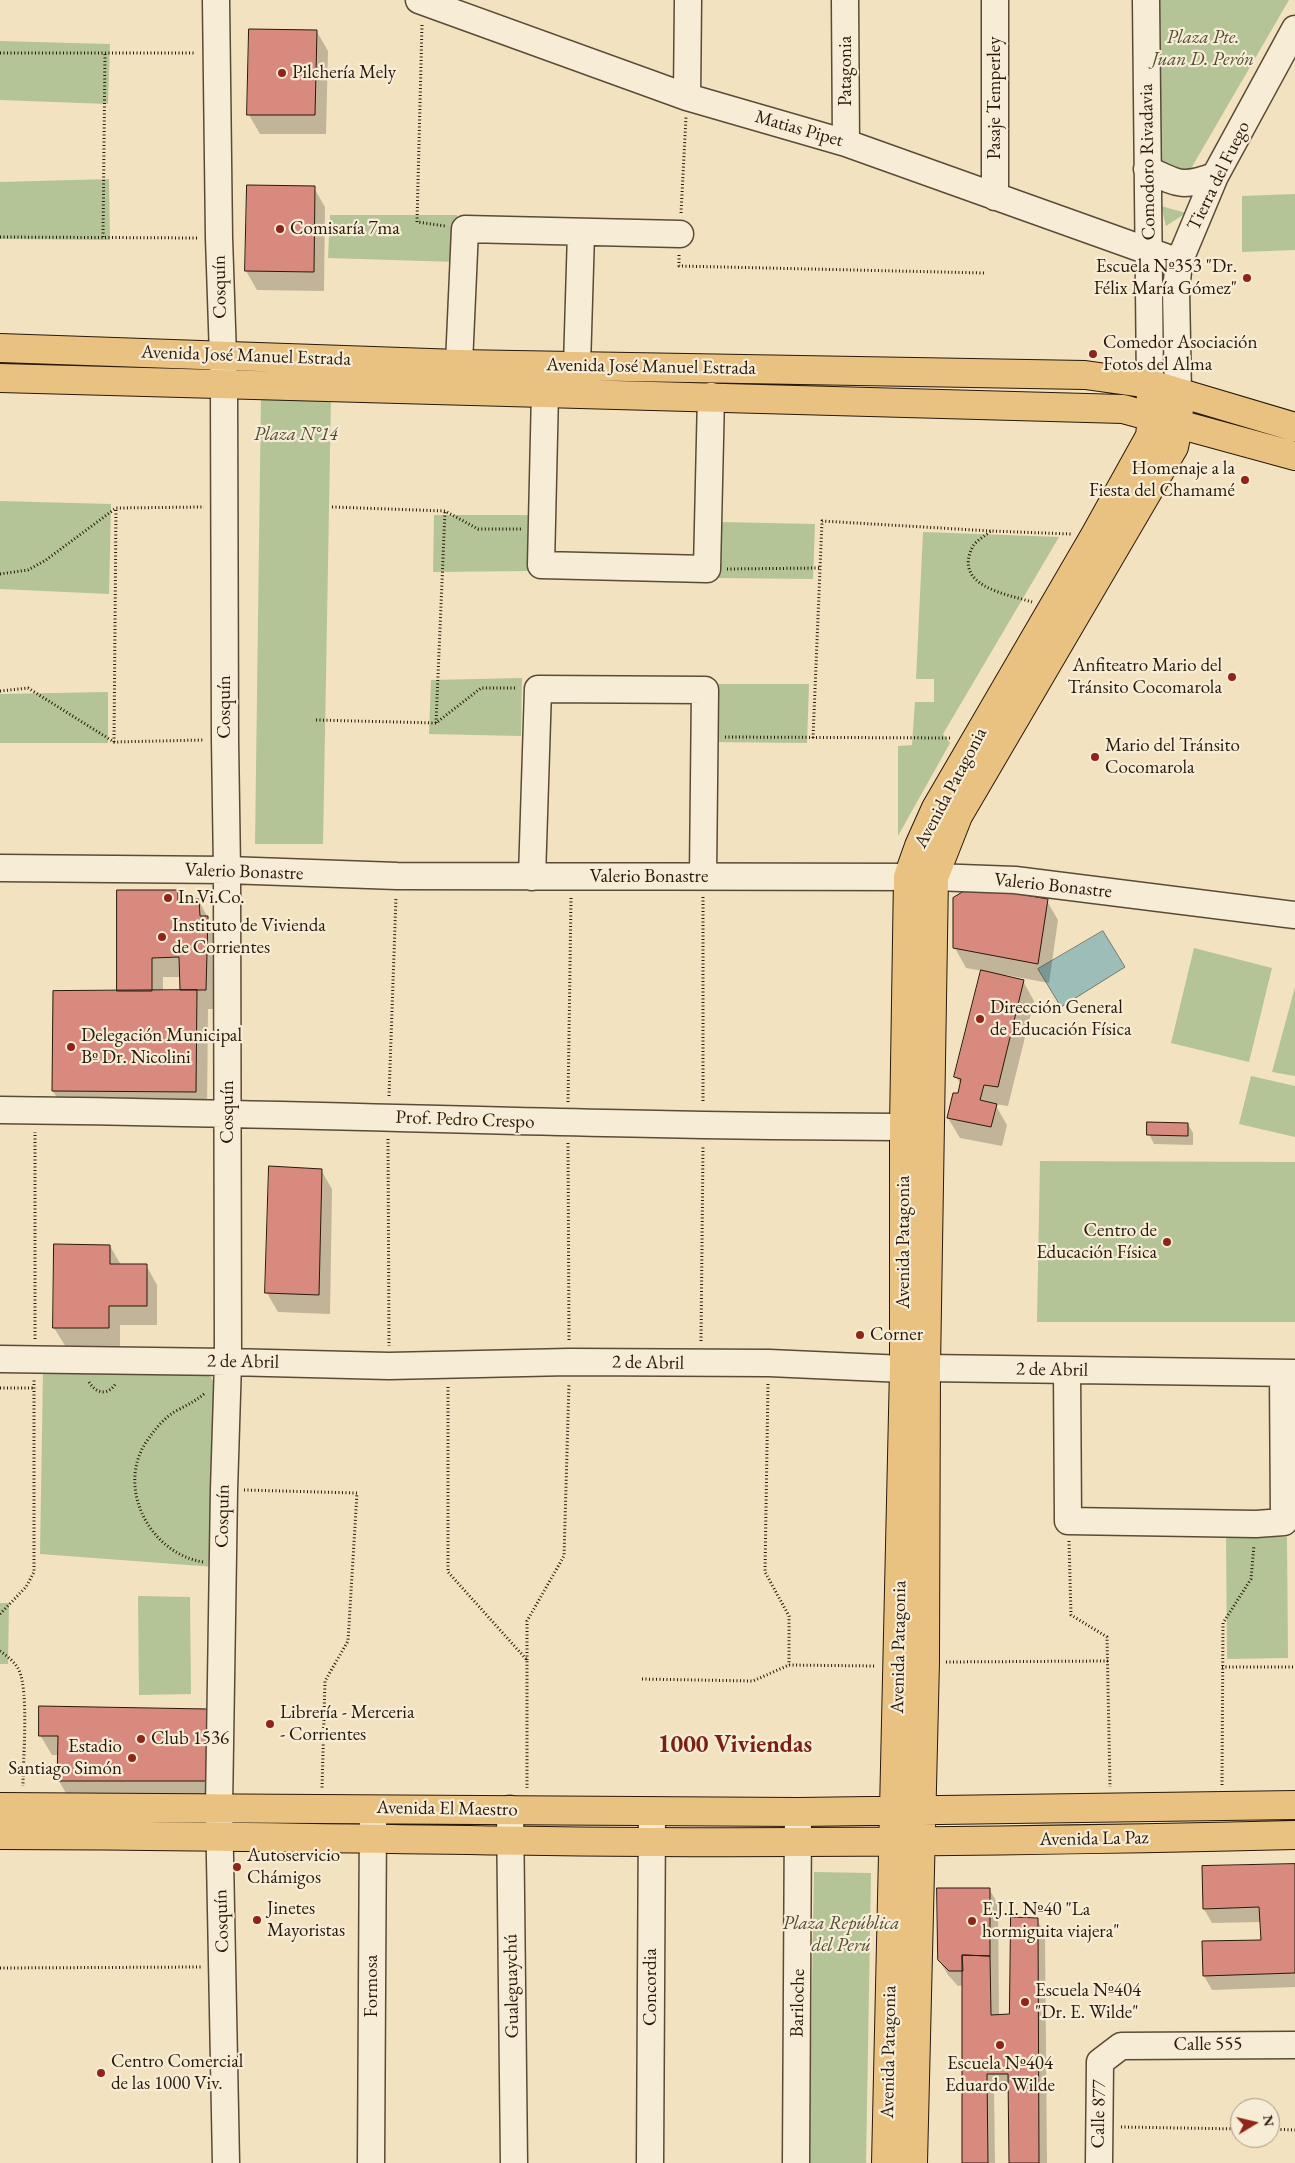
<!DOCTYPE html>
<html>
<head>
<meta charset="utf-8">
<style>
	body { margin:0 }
	#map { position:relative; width:1295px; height:2163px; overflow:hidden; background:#f2e2bf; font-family:"EB Garamond",serif }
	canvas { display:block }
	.north { position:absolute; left:1230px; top:2098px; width:50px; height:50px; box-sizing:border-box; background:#f7ecd5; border:1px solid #a49884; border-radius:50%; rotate:81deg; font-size:14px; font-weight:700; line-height:20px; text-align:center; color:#28190a }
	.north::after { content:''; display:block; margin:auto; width:18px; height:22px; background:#8f2418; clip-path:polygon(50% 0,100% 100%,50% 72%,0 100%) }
</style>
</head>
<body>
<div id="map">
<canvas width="1295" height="2163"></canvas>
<div class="north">N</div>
</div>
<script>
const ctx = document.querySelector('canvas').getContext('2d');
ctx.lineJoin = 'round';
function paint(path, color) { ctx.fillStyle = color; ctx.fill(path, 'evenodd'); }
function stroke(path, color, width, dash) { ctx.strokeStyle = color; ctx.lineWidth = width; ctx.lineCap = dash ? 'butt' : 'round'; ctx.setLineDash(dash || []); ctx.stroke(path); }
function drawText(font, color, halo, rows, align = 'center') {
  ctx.font = font + ' "EB Garamond",serif'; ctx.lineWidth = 4.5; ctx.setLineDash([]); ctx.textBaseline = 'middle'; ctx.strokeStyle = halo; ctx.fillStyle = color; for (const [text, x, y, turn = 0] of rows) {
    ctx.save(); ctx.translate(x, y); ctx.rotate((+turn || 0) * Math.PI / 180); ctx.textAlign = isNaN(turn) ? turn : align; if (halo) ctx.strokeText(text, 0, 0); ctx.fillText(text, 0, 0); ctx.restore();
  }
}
paint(new Path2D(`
	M1156 0H1289L1189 172 1151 170Z
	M0 41 110 44 108 104 0 100Z
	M109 179 110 240 0 239V182Z
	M1295 194V250L1242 252V196Z
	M1161 206 1186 213 1166 226Z
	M330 215H457L456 262 328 258Z
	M261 394 331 396 323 844H255Z
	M0 501 111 504 109 594 0 589Z
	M434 515H529L530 571 433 572Z
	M720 522 815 524 813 579 717 578Z
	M923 532 1059 537 943 734 950 743 898 836V746L912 745 915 702H934V679H916Z
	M522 678 521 736 429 734 431 680Z
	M713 684H809L807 743 713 742Z
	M108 692V743H0V694Z
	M1194 948 1272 968 1249 1062 1171 1043Z
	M1295 987V1076L1272 1072Z
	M1251 1076 1295 1086V1137L1239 1124Z
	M1040 1161 1295 1162V1322H1037Z
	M43 1371H199L211 1377 217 1389 215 1567 40 1554Z
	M1226 1537H1287L1288 1658 1227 1659Z
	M138 1596 190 1597 191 1694 139 1695Z
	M0 1603H9L8 1664H0Z
	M814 1872 871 1873 866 2163H809Z`), '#b4c496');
const water = new Path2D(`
	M1103 931 1125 967 1061 1007 1038 969Z`);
paint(water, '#9cbdb8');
stroke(water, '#6e7b72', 1);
paint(new Path2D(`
	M317 32 328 51 326 134H260L249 115Z
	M314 188 325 207 324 291 257 290 246 271Z
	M177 891 183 901H199L218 937 216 1009H208L207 1111 64 1110 53 1091 118 992ZM163 977H181V992H163Z
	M1047 901 1058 920 1049 983 1006 975V977L1023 981 1034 1001 1008 1106 995 1104 1007 1125 1002 1146 960 1138 948 1118 959 1094 961 1085 956 1077 983 971 966 968 955 948Z
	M1188 1124 1193 1133V1145L1154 1144 1149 1134Z
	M321 1170 332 1189 330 1314 278 1312 267 1293Z
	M110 1246 121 1265H146L157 1285V1325H120V1347H66L54 1328Z
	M206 1710 217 1729V1800H70L59 1781V1755H52L40 1735Z
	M1295 1866V1987L1212 1990 1204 1976 1262 1941 1261 1922 1212 1923 1204 1909Z
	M989 1889 998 1904 999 2016H1010L1037 1920 1045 1934 1047 2163H1011L1009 2088H994L995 2163H963L964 1985 958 1986 948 1975 939 1960Z`), '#0003');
const building = new Path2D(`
	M249 29 317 30 315 115H247Z
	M247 185 315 186 314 272 245 271Z
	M973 886 1048 899 1038 964 953 948V898Z
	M117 890H178V900L199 899 200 916H208L206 990H180L179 957 152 958V991H117Z
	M981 970 1024 980 998 1087 984 1085 980 1100 997 1104 991 1127 947 1118 953 1093H958L961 1079 954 1077Z
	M197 990 196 1092 52 1091 53 991Z
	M1147 1122 1188 1123V1136L1147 1135Z
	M269 1166 322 1169 319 1295 265 1293Z
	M54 1244 110 1245V1264H147V1306H109V1328H53Z
	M39 1706 207 1709 206 1781H57L58 1736H39Z
	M1295 1864V1973L1203 1976 1202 1941 1261 1940 1259 1907 1203 1909 1202 1866Z
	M937 1888H990V1956L962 1955 963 1971H949L938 1960Z
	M1011 1917 1038 1918 1039 2163H1009L1008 2074H987L988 2163H962V1955L990 1956 991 2015 1009 2014Z`);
paint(building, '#d88a7f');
stroke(building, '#28190a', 1);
const minor = new Path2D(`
	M216 0 219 238 224 386 225 740 227 870 228 1362 224 1490 219 1808 226 2163
	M419 0 687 97 846 143 1179 262
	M845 0 846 143
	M1146 0 1150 384
	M687 97 688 0
	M1147 169C1178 184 1181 188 1215 176
	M995 197V0
	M459 364 465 229 680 234
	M577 366 581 233
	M545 392 541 565 707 569 711 396
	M1178 393 1176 290 1179 262 1215 176 1295 29
	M0 868 227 870 397 876 934 877 1015 880 1295 915
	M532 877 538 689 705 690 703 876
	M0 1110C309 1113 618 1127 927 1127
	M0 1359 228 1362 389 1366 569 1362 769 1363 904 1369 926 1368 1295 1373
	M1067 1371 1068 1521 1256 1524 1284 1522 1283 1373
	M510 1809 514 2163
	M371 2163 373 1816
	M650 2163 652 1811
	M796 2163 798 1812
	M1099 2163 1100 2062 1121 2046 1295 2045`);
const major = new Path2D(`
	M0 348 459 364 1085 375 1150 384 1295 427
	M0 378 1123 409 1295 456
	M0 1807 798 1812 1295 1805
	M0 1835C217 1835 434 1841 651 1842 866 1843 1080 1840 1295 1835
	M886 2163 904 1369V1127L908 877 919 846 936 808 1095 535 1150 436 1152 415 1150 384
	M913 2163 925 1662 926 1368 934 877 958 816 1174 447 1179 423 1178 393`);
stroke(minor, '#5a4b37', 29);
stroke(major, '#28190a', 30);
stroke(new Path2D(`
	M422 25 417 222 445 226
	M0 53H195
	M681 213 686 117
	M0 237 199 238
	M103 237 105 53
	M679 255V266L984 273
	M332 507 445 511 478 529H521
	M727 569 819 568
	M0 574 28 570 46 560 116 508 204 507
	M1032 602C1006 594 952 586 973 546 976 541 986 535 991 531L1071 534
	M0 691 28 688 114 742 204 740
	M316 720 436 723 481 688H517
	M436 723 445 511
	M725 737 951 738
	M813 738 822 521 991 531
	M114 742 116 508
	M703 897V1103
	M389 1096 396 897
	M568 1102 571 898
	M388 1139 389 1346
	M568 1143 569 1342
	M35 1339V1132
	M701 1341 703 1147
	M89 1382C97 1395 109 1395 116 1383
	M768 1384 765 1572 789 1616V1665
	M448 1387V1572L527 1660V1788
	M0 1388H34
	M244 1490 357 1493 348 1641 325 1681 322 1788
	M1069 1541 1071 1615 1107 1637 1110 1787
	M203 1562C148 1553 114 1484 149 1438 156 1428 165 1417 176 1411 187 1405 196 1401 205 1393
	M0 1614 26 1587 34 1572V1380
	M0 1651C7 1656 15 1662 19 1670 29 1693 23 1758 23 1786
	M527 1660V1621L564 1556 569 1383
	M946 1662 1108 1661
	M1222 1667H1295
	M642 1679 753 1681 789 1665 875 1666
	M1222 1785 1223 1623 1251 1579 1254 1545
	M0 1968 202 1967
	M1121 2127 1240 2129
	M1270 2129 1295 2130`), '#28190a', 3, [1, 2.5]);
stroke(minor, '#f7ecd5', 26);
stroke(major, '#e9c180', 28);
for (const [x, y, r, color] of [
	[282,73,5,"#8f2418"],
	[280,229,5,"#8f2418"],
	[1247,278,5,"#8f2418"],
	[1093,354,5,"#8f2418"],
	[1245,480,5,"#8f2418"],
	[1232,677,5,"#8f2418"],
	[1095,757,5,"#8f2418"],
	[168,898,5,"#8f2418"],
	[162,937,5,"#8f2418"],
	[980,1019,5,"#8f2418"],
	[71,1047,5,"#8f2418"],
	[1167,1242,5,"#8f2418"],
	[860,1335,5,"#8f2418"],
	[270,1724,5,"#8f2418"],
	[141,1739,5,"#8f2418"],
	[132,1758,5,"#8f2418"],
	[237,1867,5,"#8f2418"],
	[257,1920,5,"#8f2418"],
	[972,1921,5,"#8f2418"],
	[1025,2002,5,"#8f2418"],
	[1000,2045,5,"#8f2418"],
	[101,2073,5,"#8f2418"]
]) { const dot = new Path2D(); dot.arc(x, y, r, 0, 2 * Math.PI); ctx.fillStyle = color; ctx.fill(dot); stroke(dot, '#f7ecd5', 2); }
drawText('italic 19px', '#524c34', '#f7ecd5', [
	["Plaza Pte.",1203,38],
	["Juan D. Perón",1203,60],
	["Plaza N°14",296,435],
	["Plaza República",841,1924],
	["del Perú",841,1946]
]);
drawText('19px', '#28190a', '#f7ecd5', [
	["Patagonia",846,71,-90],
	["Pasaje Temperley",995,98,-90],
	["Matias Pipet",799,129,16],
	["Comodoro Rivadavia",1148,162,-91],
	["Tierra del Fuego",1219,176,-64],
	["Cosquín",220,287,-91],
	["Avenida José Manuel Estrada",246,356,2],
	["Avenida José Manuel Estrada",651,367,1],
	["Cosquín",225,707,-90],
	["Avenida Patagonia",951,788,-62],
	["Valerio Bonastre",244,872,2],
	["Valerio Bonastre",649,877],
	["Valerio Bonastre",1053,886,6],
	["Cosquín",228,1112,-90],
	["Prof. Pedro Crespo",465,1120,2],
	["Avenida Patagonia",904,1242,-90],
	["2 de Abril",243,1362,1],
	["2 de Abril",648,1363,1],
	["2 de Abril",1052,1370,1],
	["Cosquín",223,1516,-89],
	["Avenida Patagonia",899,1647,-89],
	["Avenida El Maestro",447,1809,1],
	["Avenida La Paz",1094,1839,-1],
	["Cosquín",222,1921,-92],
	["Formosa",372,1986,-90],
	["Gualeguaychú",512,1986,-91],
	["Concordia",651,1987,-90],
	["Bariloche",798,2003,-89],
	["Calle 555",1208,2045],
	["Avenida Patagonia",889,2052,-89],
	["Calle 877",1099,2114,-89]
]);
drawText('19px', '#28190a', '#f7ecd5', [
	["Pilchería Mely",292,73],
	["Comisaría 7ma",290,229],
	["Escuela Nº353 \"Dr.",1237,267,"right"],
	["Félix María Gómez\"",1237,289,"right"],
	["Comedor Asociación",1103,343],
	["Fotos del Alma",1103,365],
	["Homenaje a la",1235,469,"right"],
	["Fiesta del Chamamé",1235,491,"right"],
	["Anfiteatro Mario del",1222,666,"right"],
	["Tránsito Cocomarola",1222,688,"right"],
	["Mario del Tránsito",1105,746],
	["Cocomarola",1105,768],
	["In.Vi.Co.",178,898],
	["Instituto de Vivienda",172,926],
	["de Corrientes",172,948],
	["Dirección General",990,1008],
	["de Educación Física",990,1030],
	["Delegación Municipal",81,1036],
	["Bº Dr. Nicolini",81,1058],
	["Centro de",1157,1231,"right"],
	["Educación Física",1157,1253,"right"],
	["Corner",870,1335],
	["Librería - Merceria",280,1713],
	["- Corrientes",280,1735],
	["Club 1536",151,1739],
	["Estadio",122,1747,"right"],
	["Santiago Simón",122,1769,"right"],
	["Autoservicio",247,1856],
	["Chámigos",247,1878],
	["Jinetes",267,1909],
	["Mayoristas",267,1931],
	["E.J.I. Nº40 \"La",982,1910],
	["hormiguita viajera\"",982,1932],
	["Escuela Nº404",1035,1991],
	["\"Dr. E. Wilde\"",1035,2013],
	["Centro Comercial",111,2062],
	["de las 1000 Viv.",111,2084],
	["Escuela Nº404",1000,2064,"center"],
	["Eduardo Wilde",1000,2086,"center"]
], 'left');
drawText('bold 24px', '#7a1f14', '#f7ecd5', [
	["1000 Viviendas",735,1745]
]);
</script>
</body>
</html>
